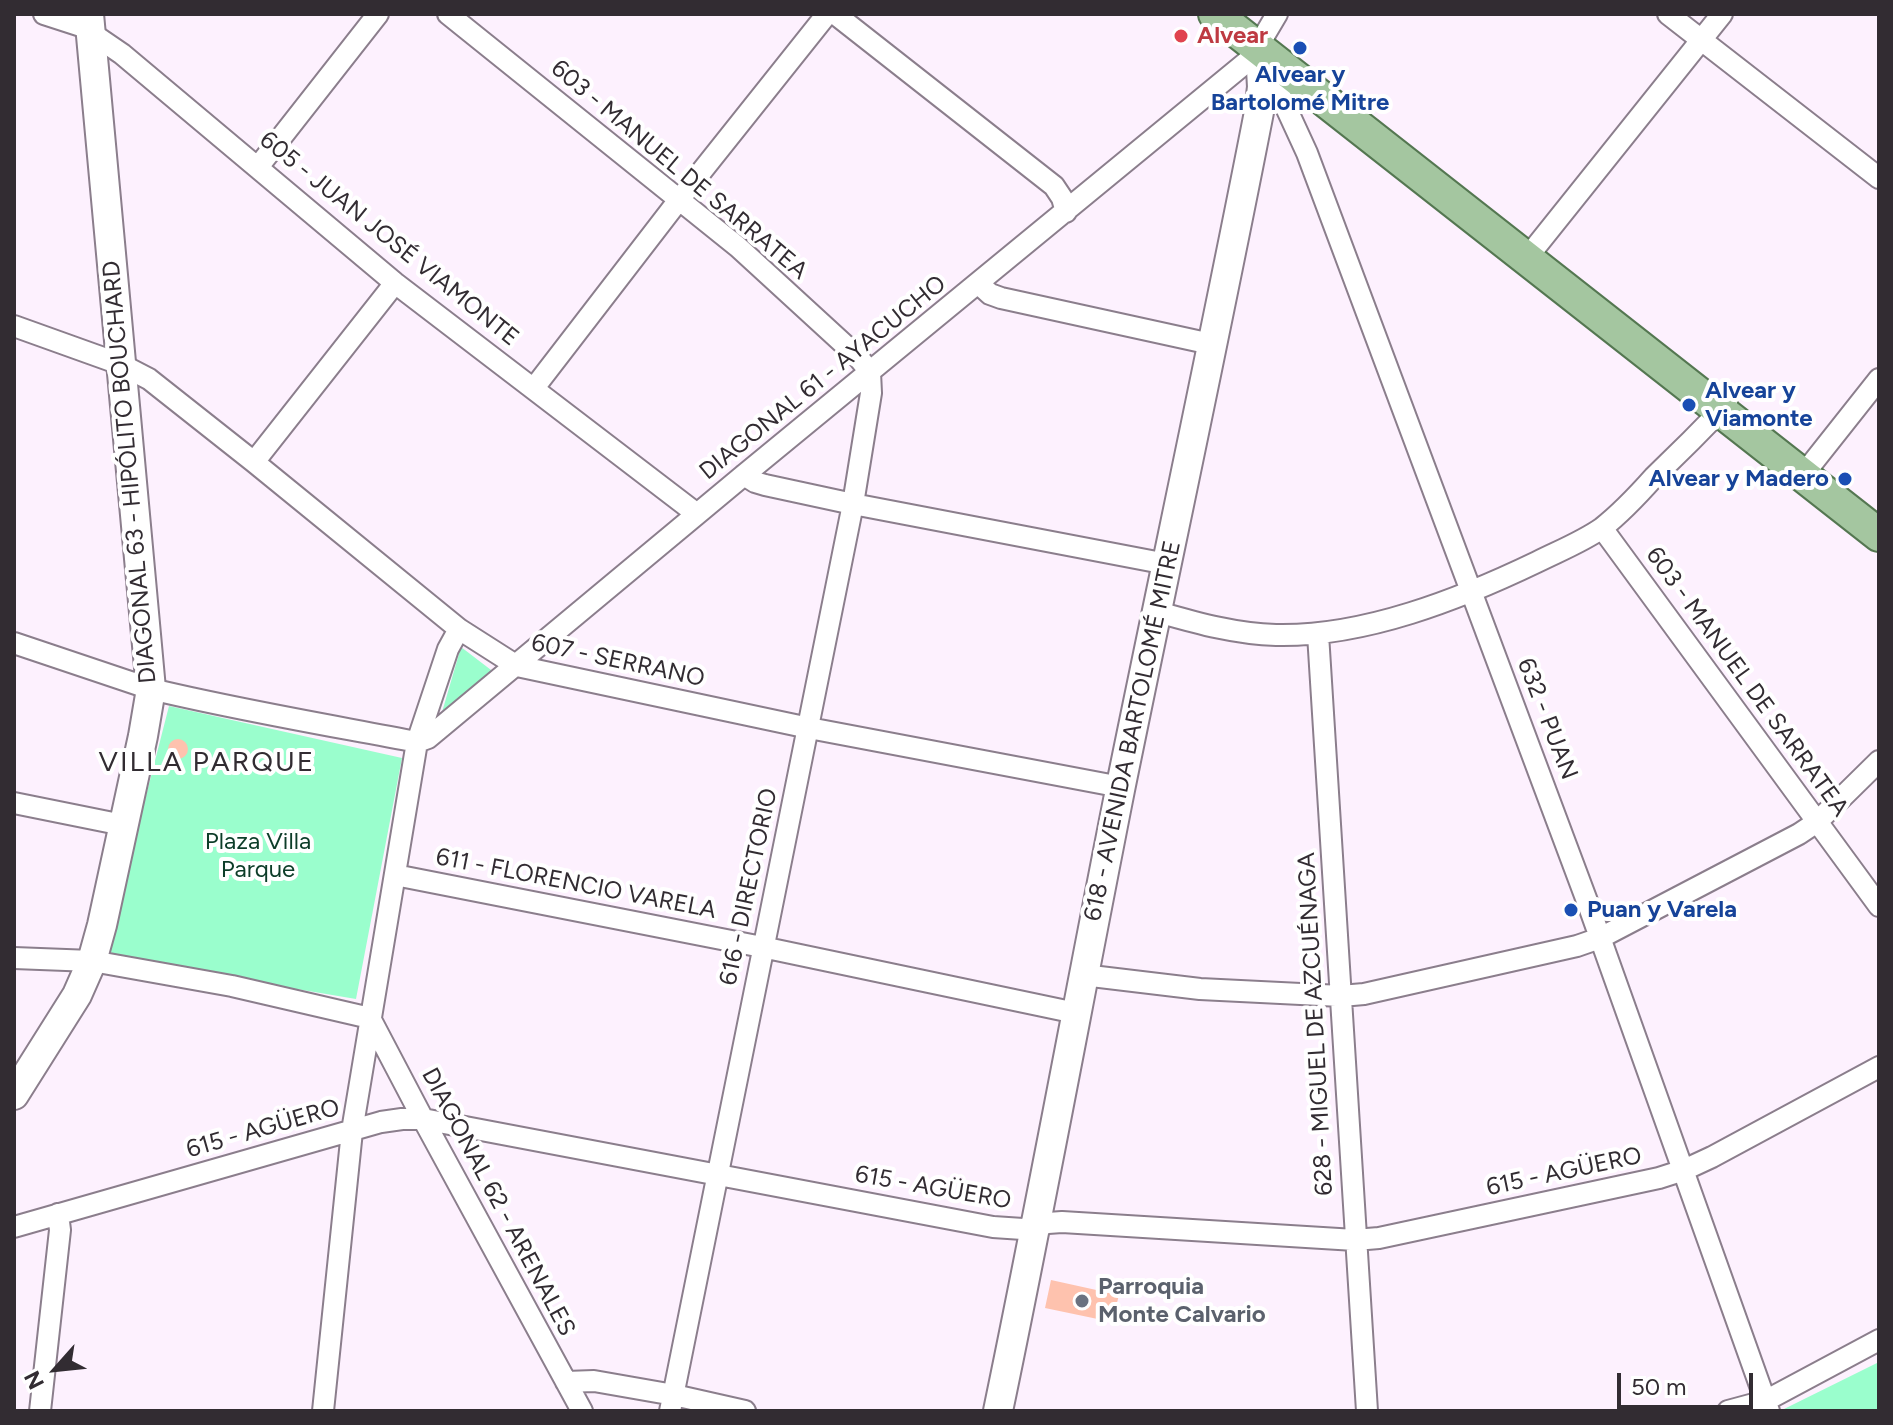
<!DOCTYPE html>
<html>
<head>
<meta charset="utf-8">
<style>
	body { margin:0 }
	#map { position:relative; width:1893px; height:1425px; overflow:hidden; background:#fdf1fe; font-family:Figtree,sans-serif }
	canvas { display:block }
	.frame { position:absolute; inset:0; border:16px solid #322c32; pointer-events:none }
	.north { position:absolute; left:16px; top:1329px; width:80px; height:80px; -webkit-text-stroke:6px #fff; paint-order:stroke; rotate:243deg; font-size:22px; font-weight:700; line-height:32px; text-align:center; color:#322c32 }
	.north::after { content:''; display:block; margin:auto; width:28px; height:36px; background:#322c32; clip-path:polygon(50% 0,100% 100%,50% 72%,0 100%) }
	.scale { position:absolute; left:1617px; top:1373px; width:136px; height:36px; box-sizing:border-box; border:4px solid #322c32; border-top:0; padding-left:10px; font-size:24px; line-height:28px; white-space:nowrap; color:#322c32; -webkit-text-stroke:6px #fff; paint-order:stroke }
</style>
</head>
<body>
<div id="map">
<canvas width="1893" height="1425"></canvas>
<div class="frame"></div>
<div class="north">N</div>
<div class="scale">50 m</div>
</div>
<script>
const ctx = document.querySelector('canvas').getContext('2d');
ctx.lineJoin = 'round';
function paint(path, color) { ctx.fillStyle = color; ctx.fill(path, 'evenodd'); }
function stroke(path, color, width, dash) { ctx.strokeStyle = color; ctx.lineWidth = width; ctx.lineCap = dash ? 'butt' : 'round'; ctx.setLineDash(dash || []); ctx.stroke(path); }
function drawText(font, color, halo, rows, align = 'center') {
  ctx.font = font + ' Figtree,sans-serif'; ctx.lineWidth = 8; ctx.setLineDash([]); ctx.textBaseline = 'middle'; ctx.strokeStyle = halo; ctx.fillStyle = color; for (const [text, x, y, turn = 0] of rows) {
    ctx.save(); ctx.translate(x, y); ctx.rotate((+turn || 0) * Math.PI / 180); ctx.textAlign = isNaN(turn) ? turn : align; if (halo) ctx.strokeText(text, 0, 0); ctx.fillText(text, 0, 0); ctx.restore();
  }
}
paint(new Path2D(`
	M461 647 495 673 440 719Z
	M169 706 402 758 356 999 118 959 107 948Z
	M1879 1362V1411H1782V1410Z`), '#9afecd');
paint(new Path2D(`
	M168 749a10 10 0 1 1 20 0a10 10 0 1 1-20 0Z
	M1051 1280 1119 1295 1112 1322 1045 1308Z`), '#fec2ae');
const street = new Path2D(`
	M44 14 81 26 122 54 395 283 697 514
	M448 14 738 247 858 357 870 372 871 393 853 504 670 1411
	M835 14 1054 186 1062 198 1066 212
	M1668 14 1879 178
	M1264 36 1277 14
	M258 167 378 14
	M1526 259 1722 14
	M979 284 990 294 1001 298 1211 344
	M14 326 120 364 149 379 254 462 459 629 517 666 809 728 1121 787
	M534 388 678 201 827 14
	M254 462 395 283
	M744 475 755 482 765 485 853 504 1167 564
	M1803 475 1879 379
	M1602 528 1879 906
	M1158 612C1197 623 1235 634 1276 635 1364 637 1460 599 1537 562 1559 551 1582 542 1602 528 1621 513 1638 495 1654 477 1679 453 1703 429 1727 404
	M1318 634 1367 1411
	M14 643 151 689C238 710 328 725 417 742L428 738 744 475 1260 51 1307 153 1587 901 1769 1411
	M14 803 123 825
	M395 875 762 947 1076 1013
	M14 958 92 961 232 986 370 1018 423 1119 582 1411
	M1083 975 1200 989 1341 996 1364 994 1577 946 1600 938 1799 834 1817 822 1879 761
	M14 1227 381 1122 402 1119H423L993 1227 1023 1229 1048 1223 1062 1222 1355 1240 1379 1238 1659 1178 1684 1170 1712 1157 1879 1067
	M566 1382 594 1381 674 1395 745 1411
	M40 1411 60 1230 58 1214
	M323 1411 352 1131 417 742 448 649 459 629
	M1728 1411 1765 1401 1879 1340`);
const secondary = new Path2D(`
	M14 1095 77 995 92 961 102 925 143 736 151 689 89 14
	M998 1411C1041 1205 1079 997 1120 790 1166 564 1215 338 1259 112L1262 87 1260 51`);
const primary = new Path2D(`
	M1215 14 1879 535`);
stroke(street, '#8b7e8c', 24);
stroke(secondary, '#8b7e8c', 32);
stroke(primary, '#547751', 36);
stroke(street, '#fff', 20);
stroke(secondary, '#fff', 28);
stroke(primary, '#a4c6a0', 32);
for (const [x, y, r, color] of [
	[1181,36,8,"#e0444e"],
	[1300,48,8,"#1a4fb4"],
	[1689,405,8,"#1a4fb4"],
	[1845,479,8,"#1a4fb4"],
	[1571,910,8,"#1a4fb4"],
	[1082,1301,8,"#6b7280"]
]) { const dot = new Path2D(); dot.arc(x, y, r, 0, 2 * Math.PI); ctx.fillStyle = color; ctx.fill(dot); stroke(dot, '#fff', 3); }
drawText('bold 24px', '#be3a42', '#fff', [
	["Alvear",1197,36]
], 'left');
drawText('bold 24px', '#164399', '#fff', [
	["Alvear y",1300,75,"center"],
	["Bartolomé Mitre",1300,103,"center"],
	["Alvear y",1705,391],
	["Viamonte",1705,419],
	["Alvear y Madero",1829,479,"right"],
	["Puan y Varela",1587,910]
], 'left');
drawText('24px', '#322c32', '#fff', [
	["603 - MANUEL DE SARRATEA",679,170,40],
	["605 - JUAN JOSÉ VIAMONTE",389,239,39],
	["DIAGONAL 61 - AYACUCHO",823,378,-39],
	["DIAGONAL 63 - HIPÓLITO BOUCHARD",130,472,-95],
	["607 - SERRANO",618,661,12],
	["603 - MANUEL DE SARRATEA",1747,682,54],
	["632 - PUAN",1547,719,69],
	["618 - AVENIDA BARTOLOMÉ MITRE",1133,731,-78],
	["611 - FLORENCIO VARELA",576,884,11],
	["616 - DIRECTORIO",749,887,-78],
	["628 - MIGUEL DE AZCUÉNAGA",1316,1024,-93],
	["615 - AGÜERO",263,1129,-16],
	["615 - AGÜERO",1564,1172,-12],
	["615 - AGÜERO",933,1188,10],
	["DIAGONAL 62 - ARENALES",498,1202,62]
]);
drawText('24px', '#0d3d29', '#fff', [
	["Plaza Villa",258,842],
	["Parque",258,870]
]);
drawText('bold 24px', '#5b616d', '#fff', [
	["Parroquia",1098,1287],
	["Monte Calvario",1098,1315]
], 'left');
ctx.letterSpacing = '2px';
drawText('28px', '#322c32', '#fff', [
	["VILLA PARQUE",207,763]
]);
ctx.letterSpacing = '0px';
</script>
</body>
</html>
